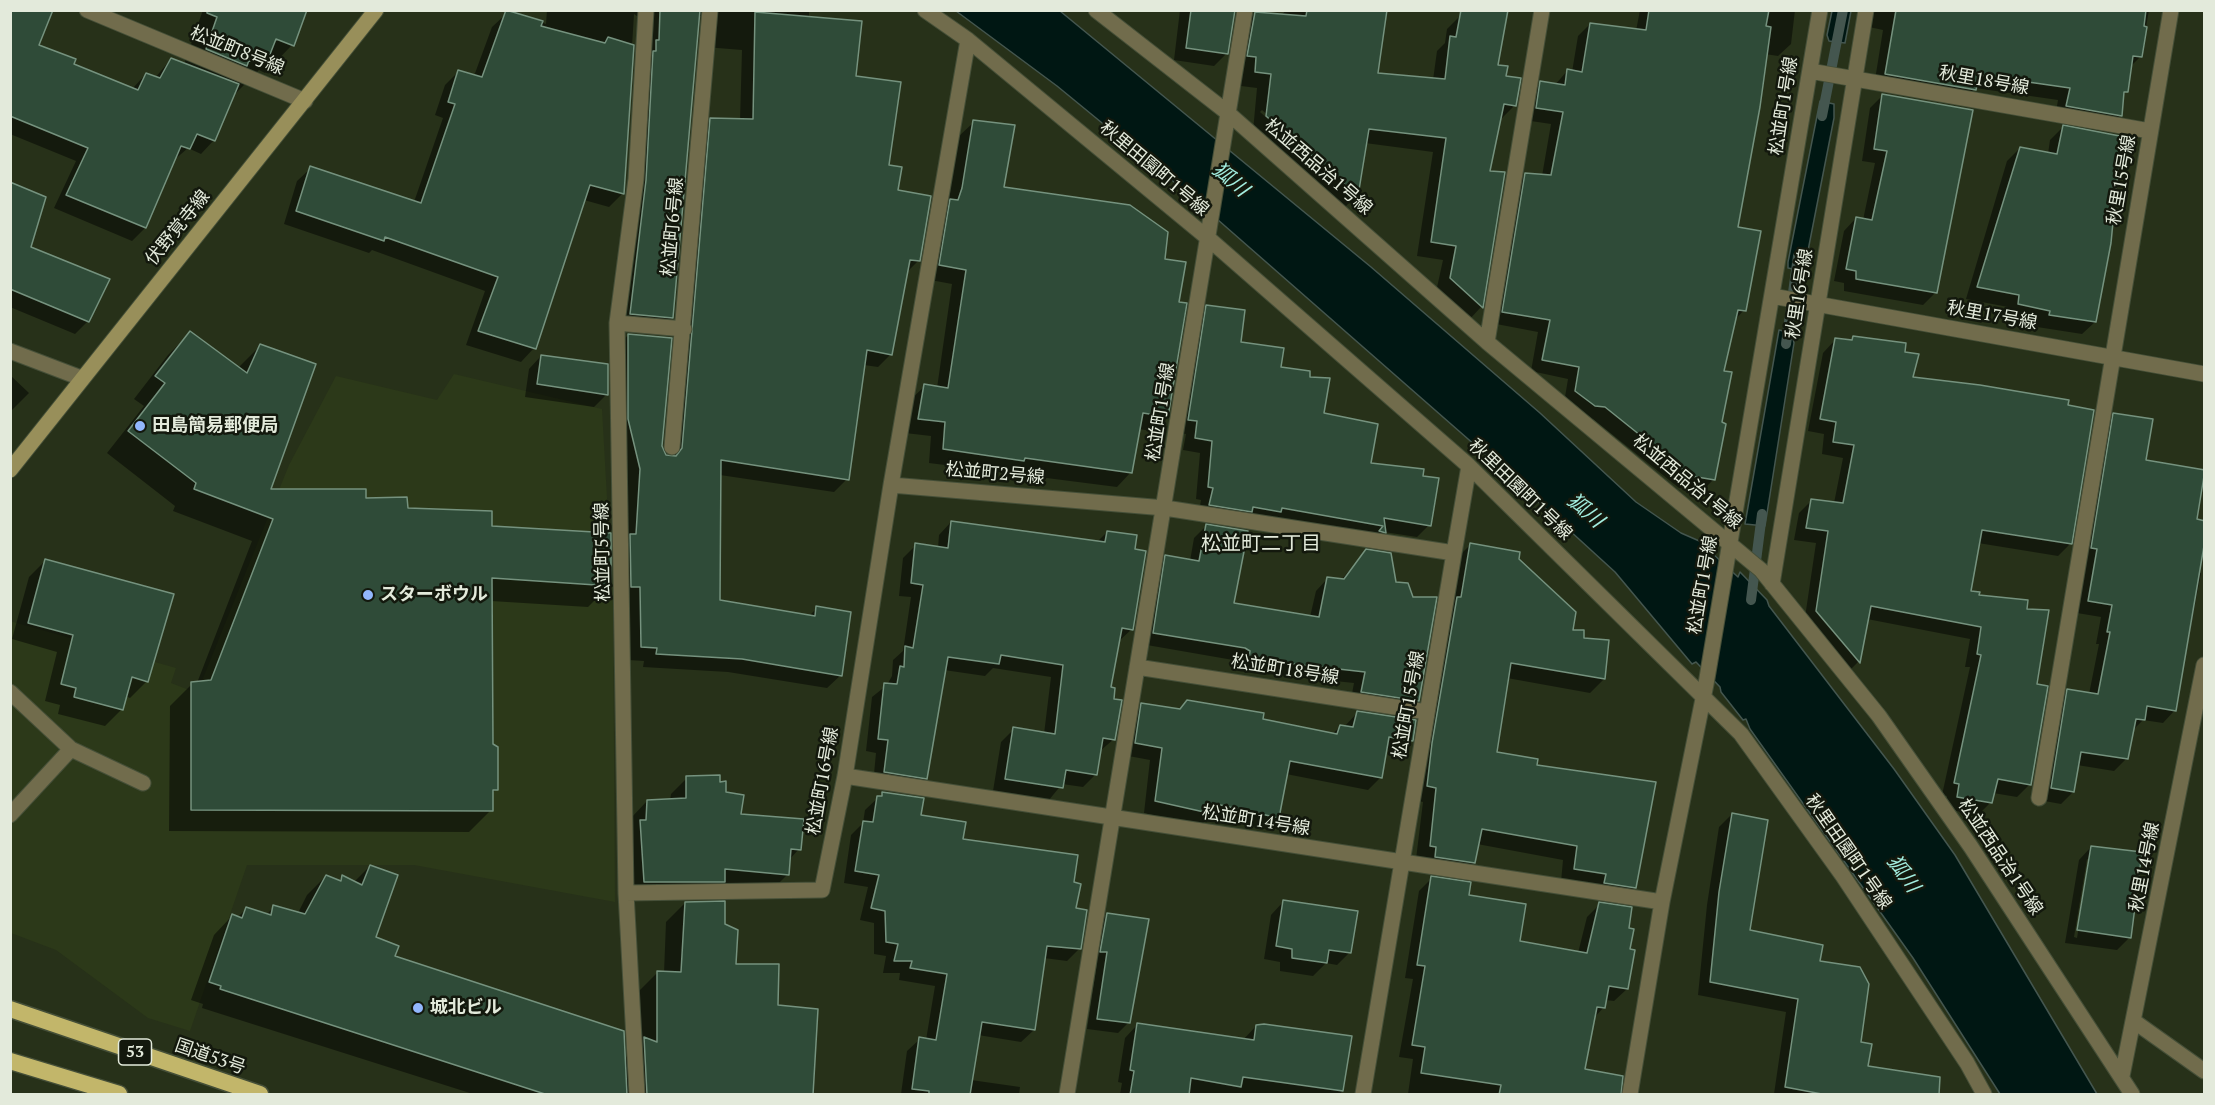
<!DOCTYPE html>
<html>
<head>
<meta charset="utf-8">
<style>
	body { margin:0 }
	#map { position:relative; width:2215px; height:1105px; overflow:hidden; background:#273119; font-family:"PT Serif",serif }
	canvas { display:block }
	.frame { position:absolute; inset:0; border:12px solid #e3eadb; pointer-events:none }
</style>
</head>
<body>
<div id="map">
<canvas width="2215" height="1105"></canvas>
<div class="frame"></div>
</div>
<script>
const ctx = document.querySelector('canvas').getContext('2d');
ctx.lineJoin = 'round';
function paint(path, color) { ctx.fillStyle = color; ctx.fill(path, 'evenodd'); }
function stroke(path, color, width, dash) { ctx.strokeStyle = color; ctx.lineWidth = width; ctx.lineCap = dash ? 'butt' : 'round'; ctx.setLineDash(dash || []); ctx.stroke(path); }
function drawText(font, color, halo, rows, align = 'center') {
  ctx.font = font + ' "PT Serif","Noto Sans JP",serif'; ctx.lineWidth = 5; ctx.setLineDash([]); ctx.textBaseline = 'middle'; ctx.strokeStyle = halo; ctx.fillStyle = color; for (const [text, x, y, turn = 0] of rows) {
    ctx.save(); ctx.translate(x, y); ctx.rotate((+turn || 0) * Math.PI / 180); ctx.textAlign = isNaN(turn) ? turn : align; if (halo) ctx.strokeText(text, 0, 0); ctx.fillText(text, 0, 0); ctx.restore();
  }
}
paint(new Path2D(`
	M454 374 602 409 613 605 615 902 414 865H247L190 1031 148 1018 56 950 11 933 10 621 176 668 171 683 197 693 289 465 336 376 437 400Z`), '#2c3919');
const water = new Path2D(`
	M956 11H1060L1371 267 1540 413 1636 502 1681 533 1713 547V554L1738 577 1740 572 1767 600 1769 606 1894 769 1955 855 2097 1094H2000L1913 958 1750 729 1746 719 1743 720 1721 692 1720 687 1696 662 1692 664 1615 572 1500 467 1185 191 1057 86Z
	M1832 11H1851L1845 43 1829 41 1827 35Z
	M1820 101 1834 104V118L1804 271 1788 268V262Z
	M1779 330 1792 333 1794 343 1765 526 1745 524Z`);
paint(water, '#001713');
stroke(water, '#44564f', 1.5);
paint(new Path2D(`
	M10 10 37 46 72 65 132 89 146 74 155 78 171 59 184 64 203 10H305L292 45 265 73 259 70 236 93 234 92 214 140 201 154 188 148 173 161 145 228 132 241 54 208 76 161 10 134Z
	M547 10H809V18L855 77 918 261 906 273 891 354 878 367 864 365 847 479 834 492 720 475 718 601 808 617 817 608 841 675 827 688 728 672 643 667 644 661 628 660 624 542 627 483 616 433 615 349 628 335 661 446 665 456 669 457 697 133 711 120 740 121 742 50 705 47 706 19 699 15 672 318 658 331 617 327 641 19 634 14 623 193 609 207 584 200 534 348 521 362 466 345 485 291 372 250 369 253 284 224 297 181 311 168 414 202 443 118 435 115 445 85 458 72 474 76 492 27 506 14H517L546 24Z
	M1180 10H1225L1227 53 1214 66 1174 60Z
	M1286 10 1384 21 1377 75 1433 80 1437 51 1445 43 1447 29 1461 15 1504 77 1515 105 1501 119 1489 172 1504 173 1481 307 1468 321 1436 292 1443 260 1417 256 1433 152 1365 143 1357 195 1343 209 1253 131 1257 88 1241 86V28L1255 13 1281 16ZM1262 110 1349 186V190L1260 112Z
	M1640 10H1795L1791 44 1778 56 1765 54 1751 158 1736 228 1744 310 1734 321 1722 373 1714 479 1702 491 1679 488 1593 419 1583 417 1564 403 1568 379 1531 371 1538 332 1491 323 1513 187 1525 175 1542 176 1551 124 1524 120 1528 95 1541 83 1555 85 1567 71 1572 72 1578 36 1590 24 1636 31Z
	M1872 10H2149L2141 56 2130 67 2126 92 2122 96 2120 115 2108 128 2055 118 2058 100 1975 88 1963 102 1874 86 1883 30 1869 27Z
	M1883 95 1936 292 1923 305 1844 291V283L1834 281 1844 231 1856 218 1863 220 1875 163 1862 161 1870 108Z
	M974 122 1002 188 1163 261 1177 303 1167 416 1152 431 1138 429 1131 472 1117 487 929 463 931 436 905 433 910 400 925 386 937 388 952 284 925 279 936 215 948 203 959 136Z
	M2063 127 2108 222 2095 322 2082 334 2037 327 2038 323 2006 316 2008 307 1966 299 2007 161 2020 148 2048 154 2050 140Z
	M10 184 30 247 88 321 75 334 10 307Z
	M1207 307 1239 343 1279 369 1308 378 1322 414 1369 464 1422 477 1429 525 1417 537 1384 532 1373 544 1198 517 1201 500 1196 499 1200 453 1183 450 1186 434 1176 432 1194 319Z
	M190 333 238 368 261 345 269 491 365 500 491 528 610 585 588 607 491 601V745L497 789 491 794V810L469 832 169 831 170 706 192 684 197 683 252 541 173 511 175 506 107 453 144 406 134 399 168 355Z
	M1853 337 1904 353 1912 379 2070 544 2058 556 1978 543 1970 593 2026 610 2035 685 2030 784 2017 797 1993 793 1990 803 1978 815 1945 809 1947 796 1942 795 1970 667H1965L1970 639 1867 619 1858 662 1846 674 1804 624 1816 543 1794 540 1799 513 1812 500 1834 503 1843 458 1822 454 1824 434 1808 431 1823 353 1835 340 1849 341Z
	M541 356 607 394 594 407 525 397 529 369Z
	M10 375 29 393 10 412Z
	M2114 414 2144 461 2204 472 2195 521 2197 572 2201 573 2175 710 2163 723 2143 720 2133 730 2127 758 2114 771 2077 765 2073 792 2061 804 2039 800 2055 703 2068 691 2089 694 2099 644H2096L2101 617 2077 613 2102 427Z
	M951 522 1097 542 1107 532 1132 629 1119 641 1109 688 1114 739 1100 751 1096 774 1083 787 1062 784 1049 800 993 791 1001 742 1014 729 1044 734 1051 677 993 668 985 676 944 670 926 778 913 791 873 784 876 753 866 751 872 697 887 685 892 676 893 660 903 651 911 597 899 596 903 558 916 545 938 548 939 535Z
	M1206 526 1232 604 1310 617 1316 591 1328 578 1341 580 1366 551 1418 700 1406 712 1350 704 1354 683 1238 671 1239 663 1233 660 1141 644 1154 568 1166 556 1190 561 1194 538Z
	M1470 545 1517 559 1571 631 1583 639 1604 679 1590 693 1507 678 1495 753 1536 767 1635 887 1621 901 1561 882 1563 860 1477 844 1474 863 1460 877 1416 859 1423 802 1414 800 1456 559Z
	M46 560 147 681 130 698 125 696 122 709 105 726 58 714 60 705 45 701 57 652 12 639 29 577Z
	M1187 701 1261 720 1332 734 1340 727H1344L1357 713 1411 740 1399 752 1385 750 1381 777 1368 790 1286 774 1278 817 1266 829 1209 817 1200 826 1144 813 1150 760 1123 755 1129 717 1142 705 1178 711Z
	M687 778 719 783 739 815 799 849 789 860 787 875 771 891 628 897 631 818 647 801H670L671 794Z
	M883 793 962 841 1072 883 1079 949 1067 961 1044 958 1034 1030 1021 1042 978 1035 971 1080 1020 1087 1019 1094H901L907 1051 920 1039 926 1040 935 986 899 980 900 973H883L886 956 874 954V923L860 920 868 887 844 883 851 835 863 823 865 810Z
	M1732 814 1748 932 1819 963 1859 1043 1866 1068 1919 1094H1774L1786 1012 1698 995 1707 905 1719 827Z
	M2091 847 2130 937 2117 950 2065 943 2079 860ZM2087 859H2090L2077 938 2074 937Z
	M370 866 374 938 393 957 624 1059 639 1044V991L657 973H664L666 922 685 903 723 925 735 965 777 1006 811 1094H473L202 1008 203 1004 191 1000 214 935 232 916 237 918 247 908 266 915 274 907 298 913 307 895 326 876 338 882 343 877 354 882Z
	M1432 878 1467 896 1518 942 1578 953 1587 917 1600 904 1627 929V989L1614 1001 1605 1000 1604 1007 1594 1018 1583 1070 1616 1094H1408L1413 1059 1399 1057 1413 979 1405 978 1419 891Z
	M1283 902 1350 952 1337 965 1326 963 1313 976 1280 971V962L1264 959 1271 915Z
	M1107 915 1129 1022 1118 1033 1087 1029 1097 963 1090 962 1096 925Z
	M1137 1025 1243 1040 1256 1026 1351 1037 1341 1094H1120L1122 1083 1118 1082 1125 1038Z`), '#0007');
stroke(new Path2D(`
	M1822 116 1843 10
	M1786 344 1798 256
	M1751 600 1762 514`), '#44564f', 10);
const building = new Path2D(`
	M10 10H53L39 45 76 59 74 64 138 90 146 73 160 78 171 58 239 84 215 141 197 134 190 149 181 146 146 228 66 195 88 148 10 116Z
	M207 10H307L294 46 276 39 265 67 249 60 247 66 206 49 217 17 207 13Z
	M506 10 543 21 541 26 605 43 608 37 634 45 624 194 590 185 536 349 478 331 498 277 385 237 384 241 296 211 310 166 421 203 455 104 448 102 458 70 482 77Z
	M660 10H700L673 318 630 314 646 180 653 51H656V40H659Z
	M1191 10H1235L1228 54 1186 48Z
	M1307 10H1387L1378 73 1445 79 1450 36 1456 37 1461 10H1508L1498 65 1508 66 1506 76 1521 78 1516 106 1504 104 1490 171 1505 172 1483 308 1450 278 1456 246 1431 242 1446 138 1369 129 1358 196 1266 116 1271 74 1255 72 1256 57 1247 56 1255 12 1306 16Z
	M1649 10H1769L1766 26 1771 27 1760 107 1738 227 1761 231 1746 311 1738 310 1724 371 1732 372 1722 422 1726 424 1715 480 1691 476 1605 407 1595 406 1575 391 1579 367 1542 360 1550 320 1502 312 1525 173 1551 175 1563 112 1536 108 1540 81 1565 85 1567 69 1582 72 1590 23 1646 30Z
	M1896 10H2146L2144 26 2147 27 2142 57 2133 56 2128 92H2124L2122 116 2066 106 2070 88 1979 75 1976 90 1885 74Z
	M755 12 862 21 856 76 901 82 889 165 902 167 898 190 931 196 920 261 910 260 892 355 867 350 849 480 721 460 720 600 815 616 816 606 851 612 842 676 742 659 656 654 657 648 641 647 640 587H631L630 534H636L640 469 628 419V334L672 338 662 446 666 455 676 456 682 448 710 118 753 119Z
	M1882 94 1973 110 1937 293 1856 279V271L1846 269 1856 217 1872 220 1887 151 1874 149Z
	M973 120 1015 125 1004 187 1130 205 1168 232 1165 259 1186 262 1179 302 1187 303 1168 417 1143 413 1132 473 1025 458 1024 461 943 449 945 422 918 419 924 384 948 388 966 270 939 265 950 199 958 200 962 188Z
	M2063 125 2120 136 2119 153H2122L2110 221 2113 222 2111 243 2096 322 2049 315 2050 311 2018 304 2019 295 1977 287 2020 147 2057 154Z
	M10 182 46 197 31 247 110 279 89 322 10 289Z
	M1206 305 1245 310 1241 342 1284 348 1281 367 1310 371V377L1330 378 1324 413 1378 424 1371 463 1424 469 1423 476 1439 478 1431 526 1384 518 1386 533 1379 531 1383 526 1282 508 1281 512 1253 507 1252 512 1209 505 1213 488 1208 487 1212 441 1195 438 1197 421 1188 420Z
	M190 331 247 373 260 344 316 364 271 489H366V498L407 497 408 508 492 511V526L611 533V586L492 578 493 744 498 747V790H493V811L191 810V682L211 680 273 519 194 489 196 483 128 431 165 383 155 376Z
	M1853 336 1906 343 1905 352 1919 354 1913 377 1980 385 2069 400 2068 405 2094 410 2072 544 1982 530 1971 591 1980 592 1979 595 2028 600 2027 609 2049 610 2037 684 2048 686 2031 785 1998 779 1992 803 1957 797 1959 784 1954 783 1981 655 1977 654 1981 627 1871 606 1860 663 1816 611 1828 531 1806 528 1811 499 1843 503 1854 445 1833 442 1836 422 1820 419 1835 338 1852 340Z
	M541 355 608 364V395L537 384Z
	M2113 413 2153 419 2146 460 2205 470 2197 519 2205 521V540L2176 711 2147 706 2145 720 2136 719 2128 759 2081 752 2074 792 2051 788 2067 689 2098 694 2110 632H2107L2112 605 2088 601 2097 549 2091 548Z
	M951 521 1105 542 1107 531 1137 535 1135 549 1146 551 1133 630 1122 628 1111 687 1115 688 1114 699 1122 700 1115 740 1103 738 1097 775 1066 770 1063 788 1005 779 1013 727 1055 734 1063 665 1001 655 999 664 948 657 927 779 884 772 888 740 878 739 884 683 897 684 900 666 904 667 905 646 913 648 923 585 911 583 915 543 948 548Z
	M1206 524 1248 531 1234 603 1319 617 1327 577 1344 579 1366 549 1391 553 1396 582 1408 583 1413 597H1437L1419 701 1361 692 1365 672 1249 659 1250 651 1245 648 1153 633 1165 555 1199 561Z
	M1470 543 1520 552 1519 559 1576 612 1573 630H1584V638L1609 640 1605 679 1511 663 1497 752 1538 759 1537 765 1656 782 1636 888 1604 883 1606 874 1574 869 1577 846 1482 829 1475 863 1435 857 1436 847 1430 846 1436 788 1427 786 1432 743 1457 597H1461Z
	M45 559 174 594 148 682 132 677 123 710 74 697 76 688 61 684 73 635 28 623Z
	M1187 700 1264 713 1263 719 1337 734 1340 725 1353 727 1357 711 1416 720 1413 741 1389 737 1382 778 1290 761 1279 818 1216 804 1213 814 1155 801 1162 748 1135 743 1141 703 1180 709Z
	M720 775V782L726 781V792L744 795 741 814 804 819 801 850 791 849 789 875 725 869V882H644L640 820H646L647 800 686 798V776Z
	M882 792 924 798 921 815 966 822 963 839 1078 855 1074 882 1081 884 1076 908 1087 910 1081 949 1047 946 1035 1030 982 1022 970 1095H929V1091L912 1089 919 1037 936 1040 947 974 910 968 912 961H894L898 944 886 942 885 911 871 908 879 875 855 871 863 821 873 822 877 796H882Z
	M1732 813 1768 820 1750 930 1823 945 1820 961 1860 967 1869 984 1861 1042 1872 1044 1868 1066 1940 1077 1939 1095H1827L1785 1087 1798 999 1710 982 1719 892Z
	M2091 846 2142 852 2131 938 2077 930Z
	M370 865 398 875 376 937 399 946 395 956 624 1031 627 1095H548L220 989 221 986 209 982 232 914 242 918 246 907 271 915 273 905 305 914 326 875 341 881 342 875 362 885Z
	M1431 876 1471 882 1469 895 1526 904 1520 941 1587 953 1599 902 1632 907 1629 928 1634 929 1630 949 1635 950 1628 989 1609 986 1605 1008 1597 1007 1585 1069 1623 1076 1621 1095H1499L1501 1085 1421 1073 1425 1047 1412 1045 1425 966 1417 965Z
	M1283 900 1358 911 1351 953 1329 950 1327 963 1292 958V949L1276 946Z
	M725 901V924L738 930 736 964H779L778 1005 818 1009 813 1095H647L644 1037 657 1042V971L681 972 685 902Z
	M1107 913 1149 919 1130 1023 1097 1019 1107 952H1100Z
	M1137 1023 1254 1040 1256 1025 1264 1024 1352 1036 1343 1091 1243 1077 1241 1087 1191 1078 1189 1095H1130L1134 1071 1130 1070Z`);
paint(building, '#2f4b38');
stroke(building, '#75927e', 1.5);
const service = new Path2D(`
	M10 692 71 749 143 783
	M10 815 71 749`);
const minor = new Path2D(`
	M87 10 305 101
	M925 10 968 40 1209 239 1469 466 1741 734 1843 876 1967 1063 1984 1094
	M1096 10 1228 113 1487 342 1761 570 1879 716 1971 847 2132 1094
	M968 40 891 485 1165 508 1454 553 1469 466
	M1810 71 2150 131
	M1772 296 2204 374
	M617 323 684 329
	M1487 342 1542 10
	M10 351 81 378
	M672 447 710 10
	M1772 584 1866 10
	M1137 667 1427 712
	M845 776 1662 902
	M2039 798 2171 10
	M626 893 822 890 845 776 891 485
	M2135 1022 2204 1071
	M2122 1076 2204 665
	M637 1094 626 893 617 323 636 179 646 10
	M1067 1094 1245 10
	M1363 1094 1454 553
	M1630 1094 1662 902 1706 684 1820 10`);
const secondary = new Path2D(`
	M10 470 376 10`);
const trunk = new Path2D(`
	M10 1009 260 1094
	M10 1061 119 1094`);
stroke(service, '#454f38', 17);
stroke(minor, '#454f38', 17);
stroke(secondary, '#454f38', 17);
stroke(trunk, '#454f38', 19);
stroke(service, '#716c4c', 15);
stroke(minor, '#716c4c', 15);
stroke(secondary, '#988f5a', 15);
stroke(trunk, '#c2b66a', 16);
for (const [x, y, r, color] of [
	[140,426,6,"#92b7fd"],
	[368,595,6,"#92b7fd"],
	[418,1008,6,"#92b7fd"]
]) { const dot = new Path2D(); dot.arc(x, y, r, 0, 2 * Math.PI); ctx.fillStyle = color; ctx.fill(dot); stroke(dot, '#13180d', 2); }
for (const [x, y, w] of [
	[135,1052,33]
]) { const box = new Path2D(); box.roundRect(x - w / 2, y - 13, w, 26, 4.5); ctx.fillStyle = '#13180d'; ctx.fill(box); stroke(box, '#e3eadb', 1.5); }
drawText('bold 16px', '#e3eadb', null, [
	["53",135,1052]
]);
drawText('18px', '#e3eadb', '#13180d', [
	["松並町8号線",237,51,22],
	["秋里18号線",1984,81,10],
	["松並町1号線",1784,106,-81],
	["松並西品治1号線",1318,167,41],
	["秋里田園町1号線",1154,169,40],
	["秋里15号線",2122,180,-80],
	["松並町6号線",673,227,-85],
	["伏野覚寺線",178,228,-51],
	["秋里16号線",1800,294,-81],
	["秋里17号線",1992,316,10],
	["松並町1号線",1161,412,-81],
	["松並町2号線",995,474,5],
	["松並西品治1号線",1687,482,40],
	["秋里田園町1号線",1520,490,44],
	["松並町5号線",603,552,-91],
	["松並町1号線",1703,585,-80],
	["松並町18号線",1285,670,9],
	["松並町15号線",1409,705,-80],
	["松並町16号線",823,781,-80],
	["松並町14号線",1256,821,9],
	["秋里田園町1号線",1848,852,55],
	["松並西品治1号線",2000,857,56],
	["秋里14号線",2145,867,-79],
	["国道53号",210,1057,19]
]);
drawText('bold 18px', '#e3eadb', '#13180d', [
	["田島簡易郵便局",152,426],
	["スターボウル",380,595],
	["城北ビル",430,1008]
], 'left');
drawText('italic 20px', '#a3eee0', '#13180d', [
	["狐川",1230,180,41],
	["狐川",1585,511,41],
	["狐川",1903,874,55]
]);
drawText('20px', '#e3eadb', '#13180d', [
	["松並町二丁目",1261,544]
]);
</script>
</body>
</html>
